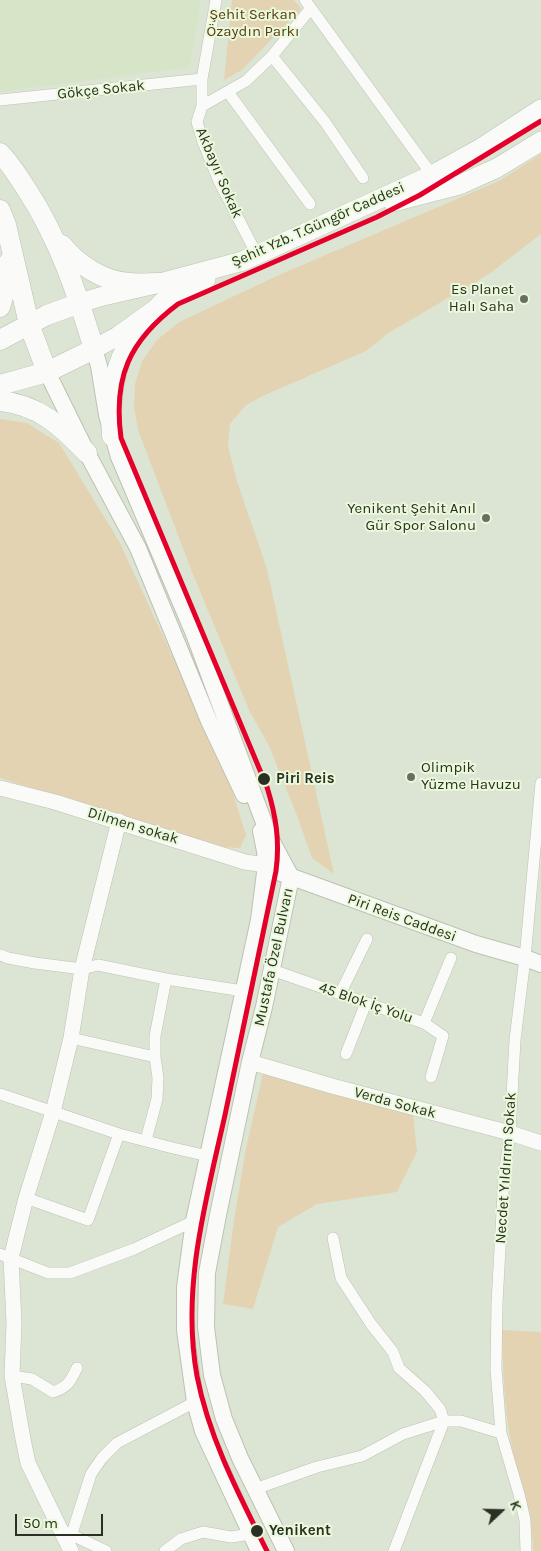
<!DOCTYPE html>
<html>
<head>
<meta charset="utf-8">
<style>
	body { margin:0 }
	#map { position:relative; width:541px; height:1551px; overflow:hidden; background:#dce5d3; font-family:Karla,sans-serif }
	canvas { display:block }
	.north { position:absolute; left:476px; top:1486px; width:50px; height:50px; -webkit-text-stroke:4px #e9f9d9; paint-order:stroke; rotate:69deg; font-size:14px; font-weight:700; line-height:20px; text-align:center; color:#2a3024 }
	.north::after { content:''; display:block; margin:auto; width:18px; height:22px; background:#2a3024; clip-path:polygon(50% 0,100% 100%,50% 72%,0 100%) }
	.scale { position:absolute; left:15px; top:1514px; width:88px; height:22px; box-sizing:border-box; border:2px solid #2a3024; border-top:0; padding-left:6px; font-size:15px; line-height:18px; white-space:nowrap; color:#2a3024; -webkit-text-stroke:4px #e9f9d9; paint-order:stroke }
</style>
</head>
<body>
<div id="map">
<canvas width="541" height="1551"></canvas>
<div class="north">K</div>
<div class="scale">50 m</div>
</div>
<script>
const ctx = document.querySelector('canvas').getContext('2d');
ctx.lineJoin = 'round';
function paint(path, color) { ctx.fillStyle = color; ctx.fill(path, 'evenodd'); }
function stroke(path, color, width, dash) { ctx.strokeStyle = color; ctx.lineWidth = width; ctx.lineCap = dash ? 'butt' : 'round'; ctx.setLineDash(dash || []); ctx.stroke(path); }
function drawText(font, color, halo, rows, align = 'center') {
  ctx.font = font + ' Karla,sans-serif'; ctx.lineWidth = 4; ctx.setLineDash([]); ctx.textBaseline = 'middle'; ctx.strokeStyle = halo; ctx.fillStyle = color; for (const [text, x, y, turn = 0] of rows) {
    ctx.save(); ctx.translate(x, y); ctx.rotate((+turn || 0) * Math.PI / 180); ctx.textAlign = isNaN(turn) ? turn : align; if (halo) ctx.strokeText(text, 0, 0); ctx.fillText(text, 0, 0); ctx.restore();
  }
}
paint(new Path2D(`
	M0 0H201L190 67 0 92Z`), '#d6e5c7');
paint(new Path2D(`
	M232 0H294L301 9 242 70 224 80Z
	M541 154V234L489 274 390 332 366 351 265 395 246 405 230 424 228 446 237 481 267 569 334 874 312 858 296 813 269 746 249 710 190 567 138 430 134 407 135 384 142 361 157 340 179 322 281 274 499 181Z
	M0 419 27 423 59 443 119 541 227 774 246 835 240 848 219 847 0 778Z
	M263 1073 327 1093 413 1114 417 1152 397 1192 317 1204 278 1227 253 1309 223 1304 233 1227 245 1153Z
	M502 1330 541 1332V1551H533C534 1517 521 1485 513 1453 504 1413 503 1371 502 1330Z`), '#e4d3b3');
const minor = new Path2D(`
	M216 0 202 79V106L197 122 203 142 219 181 257 255
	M305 0 432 175
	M272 56 325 122 363 178
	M228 92 310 204
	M0 100 202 79
	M202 106 246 81 272 56 311 8
	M0 955 8 958 35 963 82 969 98 965 166 979 243 991
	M272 970 424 1023 451 958
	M340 994 367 939
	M424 1023 443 1036 431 1077
	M71 1038 155 1057
	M346 1054 366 1003
	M0 1094 119 1134 173 1148 208 1156
	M146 1140 157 1099 158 1078 155 1057V1036L166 979
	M26 1198 88 1220 119 1134
	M333 1238 341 1278 371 1324 393 1352 399 1368 425 1391 440 1409 444 1421 394 1551
	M0 1254 48 1273H70L134 1249 194 1221
	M12 1376 32 1379 53 1392C68 1387 70 1382 77 1368
	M255 1489 317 1467 362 1456 403 1434 444 1421H461L501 1433
	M72 1535 106 1551
	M68 1546 91 1474 102 1458 117 1443 195 1402
	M165 1551 181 1539 203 1532 231 1537 251 1534
	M526 1551 525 1520 519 1494 501 1433 496 1369 497 1303 504 1176 510 1133 515 1040 525 958 541 783`);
const tertiary = new Path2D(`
	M0 788 55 802 245 862 266 865
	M250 1062 332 1086 510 1133 541 1143
	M71 1551 28 1463 23 1439 12 1376 14 1323 11 1258 26 1198 53 1112 71 1038 82 969 119 821`);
const secondary = new Path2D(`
	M94 349 99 366 107 415 119 457 194 634 269 836 291 877 264 1007 250 1062 218 1215 207 1273 206 1327 212 1375 224 1419 240 1458 286 1551
	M47 372 87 453 138 548 209 721 244 795
	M281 873 476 944 525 958 541 964
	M259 1551 203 1431 195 1402 185 1330V1287L194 1221 259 920 266 865 265 851 261 831`);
const primary = new Path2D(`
	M393 202 459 185 497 168 541 141
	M80 303 103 296 160 283 243 261 432 175 481 148 541 109
	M94 349 118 336 175 295 206 279`);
const trunk = new Path2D(`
	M0 153C11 164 19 178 27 190 59 239 77 293 94 349L47 372 0 385
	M0 210 6 225 29 324 47 372
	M62 245C78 265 103 281 129 283 139 284 150 283 160 283
	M0 307 8 280 9 262
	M0 340 47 315 80 303
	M0 401C39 405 61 426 87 453
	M112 436C110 399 112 365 135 334 143 323 154 312 163 302`);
stroke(minor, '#bbc2b4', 12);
stroke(tertiary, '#bbc2b4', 16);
stroke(secondary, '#bbc2b4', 18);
stroke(primary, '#bbc2b4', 20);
stroke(trunk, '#bbc2b4', 21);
stroke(minor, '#fafbf8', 11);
stroke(tertiary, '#fafbf8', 15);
stroke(secondary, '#fafbf8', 16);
stroke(primary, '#fafbf8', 19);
stroke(trunk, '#fafbf8', 20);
stroke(new Path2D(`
	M267 1551C239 1495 209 1438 197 1376 181 1288 206 1200 225 1115 242 1034 259 952 276 871 280 841 276 816 267 787L121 438C113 377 129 341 178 304L377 217 420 195 541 121`), '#e4002b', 5);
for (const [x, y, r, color] of [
	[524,299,5,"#686f61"],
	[486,518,5,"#686f61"],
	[411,777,5,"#686f61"],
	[264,779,7,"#2a3024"],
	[257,1531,7,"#2a3024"]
]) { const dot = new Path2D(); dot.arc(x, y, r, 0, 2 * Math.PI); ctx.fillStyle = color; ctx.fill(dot); stroke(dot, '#e9f9d9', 2); }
drawText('15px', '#5a3c16', '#e9f9d9', [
	["Şehit Serkan",253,15],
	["Özaydın Parkı",253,32]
]);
drawText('15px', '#2a3024', '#e9f9d9', [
	["Gökçe Sokak",101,90,-6],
	["Akbayır Sokak",219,173,67],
	["Şehit Yzb. T.Güngör Caddesi",318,225,-24],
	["Dilmen sokak",133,826,17],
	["Piri Reis Caddesi",402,918,20],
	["Mustafa Özel Bulvarı",274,957,-78],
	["45 Blok İç Yolu",366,1003,19],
	["Verda Sokak",395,1103,15],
	["Necdet Yıldırım Sokak",506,1168,-86]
]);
drawText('15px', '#2a3024', '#e9f9d9', [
	["Es Planet",514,290],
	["Halı Saha",514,307],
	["Yenikent Şehit Anıl",476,509],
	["Gür Spor Salonu",476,526],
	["Olimpik",421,768,"left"],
	["Yüzme Havuzu",421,785,"left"]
], 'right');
drawText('bold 15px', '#2a3024', '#e9f9d9', [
	["Piri Reis",276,779],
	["Yenikent",269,1531]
], 'left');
</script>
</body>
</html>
